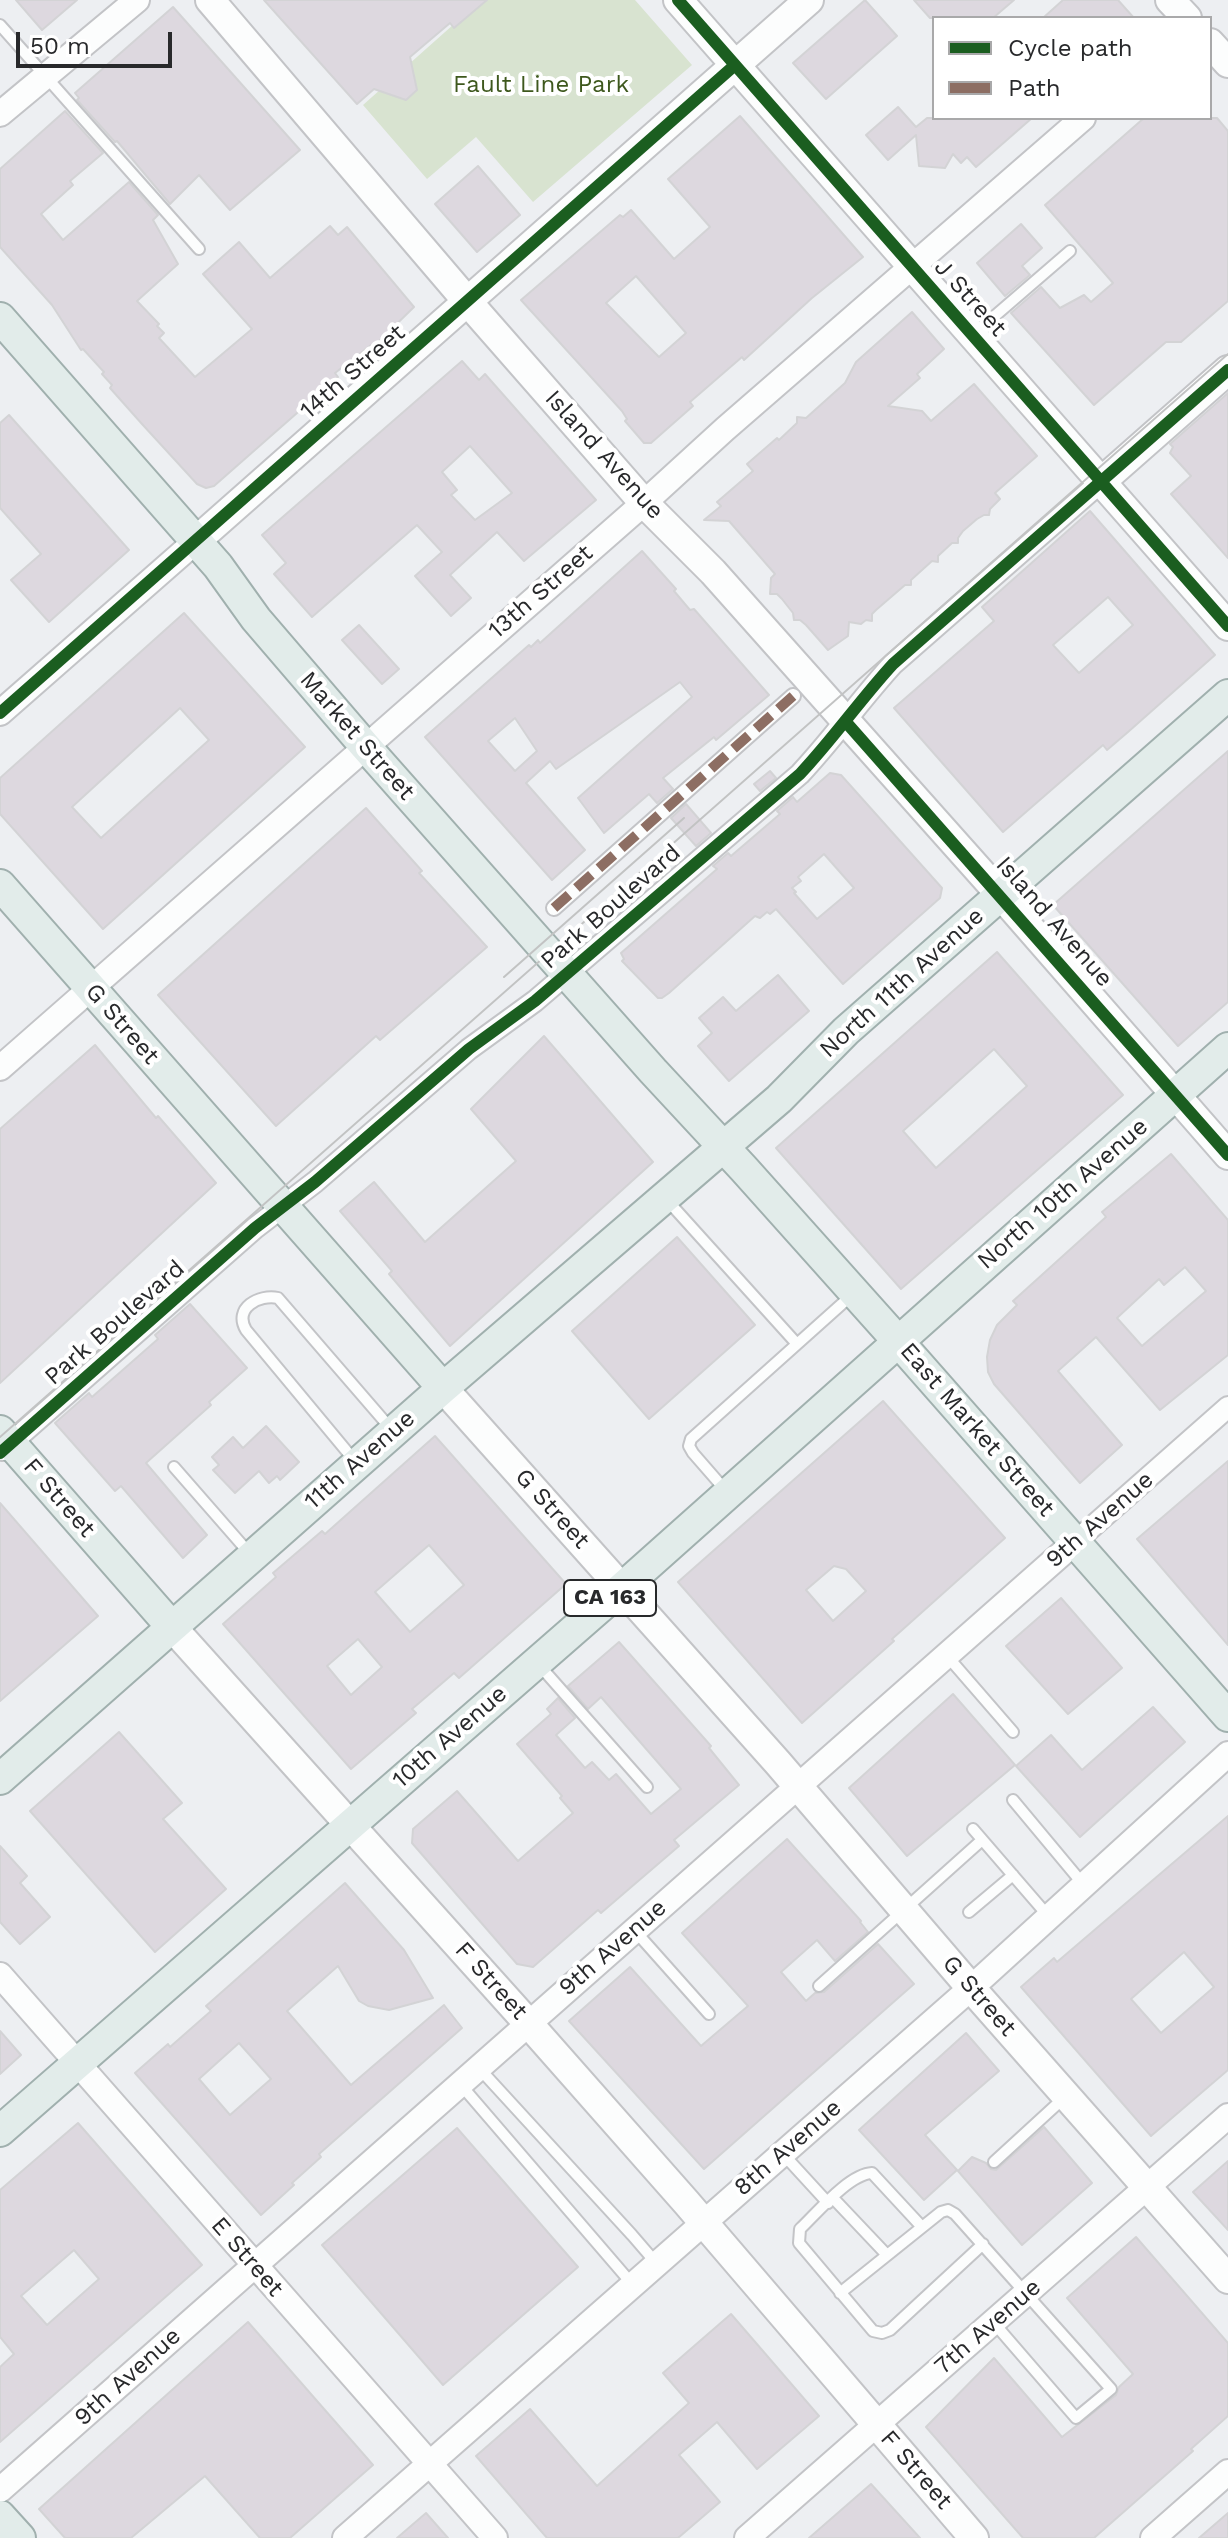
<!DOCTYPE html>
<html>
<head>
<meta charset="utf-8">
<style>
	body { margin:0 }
	#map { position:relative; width:1228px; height:2538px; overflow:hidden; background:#edeff2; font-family:"Work Sans",sans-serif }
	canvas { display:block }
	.legend { position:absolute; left:932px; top:16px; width:280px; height:104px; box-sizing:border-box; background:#fff; border:2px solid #a9a9aa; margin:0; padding:10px 14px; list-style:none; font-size:24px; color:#28292b }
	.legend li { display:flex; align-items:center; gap:16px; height:40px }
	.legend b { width:40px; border:2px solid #a9a9aa }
	.scale { position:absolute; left:16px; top:32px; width:156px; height:36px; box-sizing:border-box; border:4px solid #28292b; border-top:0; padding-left:10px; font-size:24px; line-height:28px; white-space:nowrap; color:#28292b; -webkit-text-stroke:6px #fff; paint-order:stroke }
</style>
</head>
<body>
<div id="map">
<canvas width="1228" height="2538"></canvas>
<ul class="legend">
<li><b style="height:10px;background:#1b5e20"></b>Cycle path</li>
<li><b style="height:10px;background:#8d6e63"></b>Path</li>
</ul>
<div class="scale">50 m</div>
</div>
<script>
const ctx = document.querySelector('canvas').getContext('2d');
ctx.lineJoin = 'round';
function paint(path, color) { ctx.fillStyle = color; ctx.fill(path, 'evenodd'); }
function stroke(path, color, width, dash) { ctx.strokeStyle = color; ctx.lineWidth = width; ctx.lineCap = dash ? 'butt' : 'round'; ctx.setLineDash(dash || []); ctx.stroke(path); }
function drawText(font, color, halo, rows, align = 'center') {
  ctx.font = font + ' "Work Sans",sans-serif'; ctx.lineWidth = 8; ctx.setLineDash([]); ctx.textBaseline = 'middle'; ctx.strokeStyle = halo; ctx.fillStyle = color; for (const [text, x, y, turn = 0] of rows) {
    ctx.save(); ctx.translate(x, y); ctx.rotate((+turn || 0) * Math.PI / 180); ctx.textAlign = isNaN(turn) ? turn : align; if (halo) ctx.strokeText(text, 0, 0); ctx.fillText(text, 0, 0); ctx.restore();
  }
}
paint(new Path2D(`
	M481 0H635L692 65 533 202 476 137 427 179 363 105Z`), '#d8e3d0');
const building = new Path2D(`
	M16 0H77L42 30Z
	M264 0H487L454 28 450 23 410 57 417 90 406 100 374 89 357 104Z
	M865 0 897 36 826 99 793 63Z
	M914 0H1014L993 18H930Z
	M1063 0H1118L1134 18H1043Z
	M173 7 300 150 230 210 199 175 170 204 117 141 115 142 77 100 79 98 75 93Z
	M898 107 916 127 927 118H1032L976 167 967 157 961 163 953 154 945 168 919 166 916 135 888 160 866 135Z
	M65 111 103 153 70 181 73 185 41 214 63 240 129 182 158 215 153 220 178 264 137 301 159 324 157 326 164 333 159 338 195 377 252 329 203 274 239 242 270 278 330 226 338 235 347 227 414 307 373 347 371 345 335 373 338 377 214 486 206 488 197 484 142 424 110 388 112 385 102 374 104 372 83 349 81 350 52 305 0 247V169Z
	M740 116 863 257 812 298 744 360 742 357 690 402 693 406 651 443H644L625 421 627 419 622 411 521 300 620 215 623 217 631 210 674 259 710 227 668 179ZM636 276 686 333 659 357 606 303Z
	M1144 118H1217L1228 131V301L1181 342H1166L1094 405 1011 313 1041 287 1060 308 1084 295 1091 302 1113 283 1045 205Z
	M478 166 520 215 477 252 435 204Z
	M1021 224 1042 248 1022 266 1030 275 1005 296 977 263Z
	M912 312 944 349 917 374 920 378 888 406 922 411 931 421 974 384 1037 456 995 493 1000 499 990 509 989 515H984L977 519 963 531 958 538V543H952L938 556V562L932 561 911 580V585H905L876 610 872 614V621L866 620 861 624 849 622 848 636 828 650 806 625 800 620H794L793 613 782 599 777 594H770L771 578 775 574 729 521 704 520 721 506 717 502 753 471 747 464 777 438 779 440 797 423V417L806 418 845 383 856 362Z
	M462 361 479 380 485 374 596 500 524 561 497 532 450 575 471 598 451 616 415 576 442 552 417 525 312 617 274 574 286 563 262 535ZM470 446 512 493 475 520 451 495 457 490 442 472Z
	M1228 393V558L1171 494 1191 476 1170 453 1173 447 1170 444Z
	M9 415 129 550 49 622 11 580 41 554 0 508V423Z
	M1090 511 1215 655 1128 732 1107 750 1103 745 1003 832 894 708 994 621 982 607ZM1108 597 1133 625 1079 673 1053 645Z
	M642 551 676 589 674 591 690 610 694 609 769 695 716 740 714 737 663 778 673 789 657 803 649 794 604 833 578 798 692 697 680 682 556 769 550 761 526 783 585 850 552 880 425 737 529 645 531 647 538 640 540 643ZM515 718 537 751 515 771 488 741Z
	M184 613 305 747 103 929 0 814V778ZM180 708 209 740 101 838 72 807Z
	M359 625 399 669 382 684 342 640Z
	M1228 751V1002L1178 1046 1053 905Z
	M770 771 776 778 760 791 754 784Z
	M830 773 841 775 942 888 940 898 843 984 776 909 770 914 767 912 760 918 755 916 669 993 662 998H658L622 961 624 959 621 953 717 869 713 866 728 853 731 856 780 814 777 811 793 797 797 802ZM824 854 854 888 817 919 794 893 796 892 792 888 801 881 798 877Z
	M686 804 711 833 696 846 671 818Z
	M366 808 422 871 419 873 487 947 380 1040 376 1036 276 1126 158 995Z
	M997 952 1123 1095 901 1289 776 1148ZM994 1049 1027 1086 936 1168 903 1131Z
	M778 975 809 1011 729 1081 698 1046 712 1033 699 1018 723 997 736 1011Z
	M544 1036 653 1162 450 1346 389 1274 392 1271 340 1211 374 1182 425 1242 516 1161 471 1109Z
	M95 1045 156 1118 158 1116 216 1183 0 1383V1129Z
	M1171 1154 1228 1220V1355L1160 1410 1096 1337 1058 1371 1122 1445 1080 1483 994 1384 988 1372 987 1357 990 1340 997 1325 1017 1305 1013 1301 1106 1217 1102 1212ZM1185 1267 1206 1291 1142 1346 1117 1318 1159 1279 1164 1285Z
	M677 1237 755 1325 649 1419 572 1331Z
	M190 1304 247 1368 209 1402 211 1405 146 1463 207 1535 183 1558 121 1486 115 1491 55 1423 89 1393 92 1397 158 1339 155 1335Z
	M883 1401 1005 1538 892 1639 894 1641 802 1723 678 1582ZM834 1566 846 1569 866 1591 833 1621 806 1590Z
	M266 1426 299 1462 280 1480 277 1476 269 1483 259 1471 235 1493 213 1470 219 1465 212 1457 233 1437 243 1448Z
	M435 1436 566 1584 459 1678 454 1673 412 1709 416 1713 351 1769 223 1624 276 1577 273 1573 322 1531 325 1534ZM429 1545 464 1585 410 1632 375 1592ZM358 1639 382 1667 351 1695 327 1666Z
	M1228 1461V1645L1137 1539Z
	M0 1503 98 1616 0 1701Z
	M1061 1598 1122 1668 1068 1714 1006 1646Z
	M619 1642 711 1746 709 1748 739 1785 674 1840 679 1846 601 1913 598 1910 533 1967 517 1964 412 1843 413 1829 457 1791 518 1861 573 1813 560 1798 562 1796 517 1744 551 1714 547 1709 558 1698 575 1718 556 1735 585 1768 592 1762 609 1780 616 1774 651 1814 681 1789 601 1697 588 1709 568 1686Z
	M953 1694 1015 1765 907 1856 849 1788Z
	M1153 1707 1185 1742 1080 1837 1016 1766 1051 1735 1082 1770Z
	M119 1732 182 1803 163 1819 226 1889 155 1952 30 1811Z
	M1228 1816V2070L1151 2136 1021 1987 1054 1958 1057 1962ZM1184 1952 1214 1987 1161 2033 1131 1999Z
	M787 1839 861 1921 860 1922 868 1932 835 1961 817 1940 781 1972 806 2001 815 1993 824 1992 878 1944 914 1984 704 2169 569 2021 630 1967 701 2046 748 2006 682 1933Z
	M0 1846 27 1876 20 1883 50 1917 20 1944 0 1922Z
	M345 1883 404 1950 433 1998 389 2010 368 2006 359 2001 338 1966 287 2011 351 2085 444 2005 462 2028 319 2154 321 2157 292 2183 294 2185 261 2215 135 2073 168 2044 170 2047 211 2011 206 2006ZM239 2043 271 2079 230 2115 199 2079Z
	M0 2031 21 2055 0 2074Z
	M966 2033 999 2071 925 2135 957 2170 924 2200 859 2130Z
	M78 2123 202 2265 0 2442V2367L14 2354 0 2337V2190ZM74 2250 99 2279 47 2325 21 2296Z
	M1044 2127 1092 2183 1022 2245 958 2171 972 2157 986 2163 991 2169 996 2170Z
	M457 2128 578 2267 443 2385 322 2245Z
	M1228 2161V2230L1193 2192Z
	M1136 2237 1228 2343V2416L1191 2449 1193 2451 1094 2538H1023L926 2427 994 2358 1062 2437 1116 2395 1119 2387 1133 2374 1067 2298Z
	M731 2314 819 2416 757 2469 717 2422 679 2455 720 2502 678 2538H547L476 2456 530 2409 597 2486 689 2403 663 2373Z
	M248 2322 373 2465 290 2538H260L205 2476 131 2538H65L39 2509Z
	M871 2484 920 2538H809Z
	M426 2513 448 2538H397Z
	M1228 2513V2538H1199Z`);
paint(building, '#ddd8df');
stroke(building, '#d3d3d5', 2);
const service = new Path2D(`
	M0 25 199 249
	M975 333 1070 251
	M667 1200 797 1344
	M354 1460 246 1330C233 1308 259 1294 278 1298L392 1430
	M174 1467 250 1554
	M727 1492 693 1453 689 1446 691 1439 853 1294
	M948 1657 1013 1732
	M540 1666 647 1787
	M1013 1800 1083 1884
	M973 1829 1049 1917
	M969 1912 1013 1875
	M636 1932 709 2014
	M819 1986 982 1840
	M478 2067 632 2235 657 2264
	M461 2085 633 2285
	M784 2155 828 2203
	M994 2162 1066 2096
	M833 2198 887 2255
	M922 2227 872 2173C849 2174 817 2213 800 2229L799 2243 873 2331 882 2333 890 2330 983 2244
	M840 2293 941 2212 948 2210 955 2214 1111 2389 1076 2418 994 2323`);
const pedestrian = new Path2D(`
	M554 908 793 696`);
const minor = new Path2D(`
	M3 1450 255 1228 315 1182 469 1049 535 1001 800 774C833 739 860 700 893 664L1102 481
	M1075 1542 1228 1407`);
const tertiary = new Path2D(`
	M0 114 137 0
	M0 713 196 541
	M0 1068 644 503 725 429 1083 118
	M0 1975 495 2538
	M0 2490 1075 1542
	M345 2538 971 1988 1228 1754
	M747 2538 1228 2116
	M1153 2538 1228 2472`);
const secondary = new Path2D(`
	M210 0 467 301 644 503 713 572 1000 894 1228 1155
	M678 0 1228 626
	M1170 0 1187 18
	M1210 43 1228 63
	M1102 481 1228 370
	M196 541 809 0
	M443 1388 778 1763 971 1988 1228 2279
	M171 1626 528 2023 686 2202 974 2538`);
const primary = new Path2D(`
	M0 318 218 566 256 619 365 746 653 1071 744 1169 897 1340 1228 1716
	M0 885 443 1388
	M0 1431 171 1626
	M0 1779 443 1388 779 1099 846 1031 1228 695
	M0 2131 622 1588 1228 1048
	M0 2516 20 2538`);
stroke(service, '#c3c4c7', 14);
stroke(pedestrian, '#c3c4c7', 18);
stroke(minor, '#c3c4c7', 24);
stroke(tertiary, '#c3c4c7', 28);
stroke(secondary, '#c3c4c7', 32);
stroke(primary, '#a0b0ae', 34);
stroke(service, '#fcfdfd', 10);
stroke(pedestrian, '#fcfdfd', 14);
stroke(minor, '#fcfdfd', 20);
stroke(tertiary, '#fcfdfd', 24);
stroke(secondary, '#fcfdfd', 28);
stroke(primary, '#e2ecea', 30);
stroke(new Path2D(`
	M504 977 684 818
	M0 1437 1228 354`), '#c2c3c3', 2);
stroke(new Path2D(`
	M554 908 793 696`), '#8d6e63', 10, [20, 10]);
stroke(new Path2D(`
	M678 0 1228 626
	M0 713 735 65
	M845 721 1228 1155
	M0 1453 255 1228 315 1182 469 1049 535 1001 800 774C833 739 860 700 893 664L1228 370`), '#1b5e20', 12);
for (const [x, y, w] of [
	[610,1598,92]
]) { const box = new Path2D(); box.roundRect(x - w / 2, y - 18, w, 36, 6); ctx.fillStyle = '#fff'; ctx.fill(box); stroke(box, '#28292b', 2); }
drawText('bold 22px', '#28292b', null, [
	["CA 163",610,1598]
]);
drawText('24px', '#3e581d', '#fff', [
	["Fault Line Park",541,85]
]);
drawText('24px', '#28292b', '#fff', [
	["J Street",970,298,48],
	["14th Street",353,372,-41],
	["Island Avenue",604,455,48],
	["13th Street",541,592,-41],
	["Market Street",357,736,49],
	["Park Boulevard",611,907,-41],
	["Island Avenue",1054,922,49],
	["North 11th Avenue",902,983,-42],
	["G Street",122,1024,49],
	["North 10th Avenue",1063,1194,-41],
	["Park Boulevard",115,1323,-41],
	["East Market Street",977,1430,49],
	["11th Avenue",360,1460,-41],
	["F Street",59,1498,49],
	["G Street",552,1509,48],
	["9th Avenue",1100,1520,-41],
	["10th Avenue",450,1737,-41],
	["9th Avenue",613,1948,-41],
	["F Street",491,1981,48],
	["G Street",979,1996,49],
	["8th Avenue",788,2148,-41],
	["E Street",247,2257,49],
	["7th Avenue",988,2327,-41],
	["9th Avenue",128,2377,-42],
	["F Street",916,2470,49]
]);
</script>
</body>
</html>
